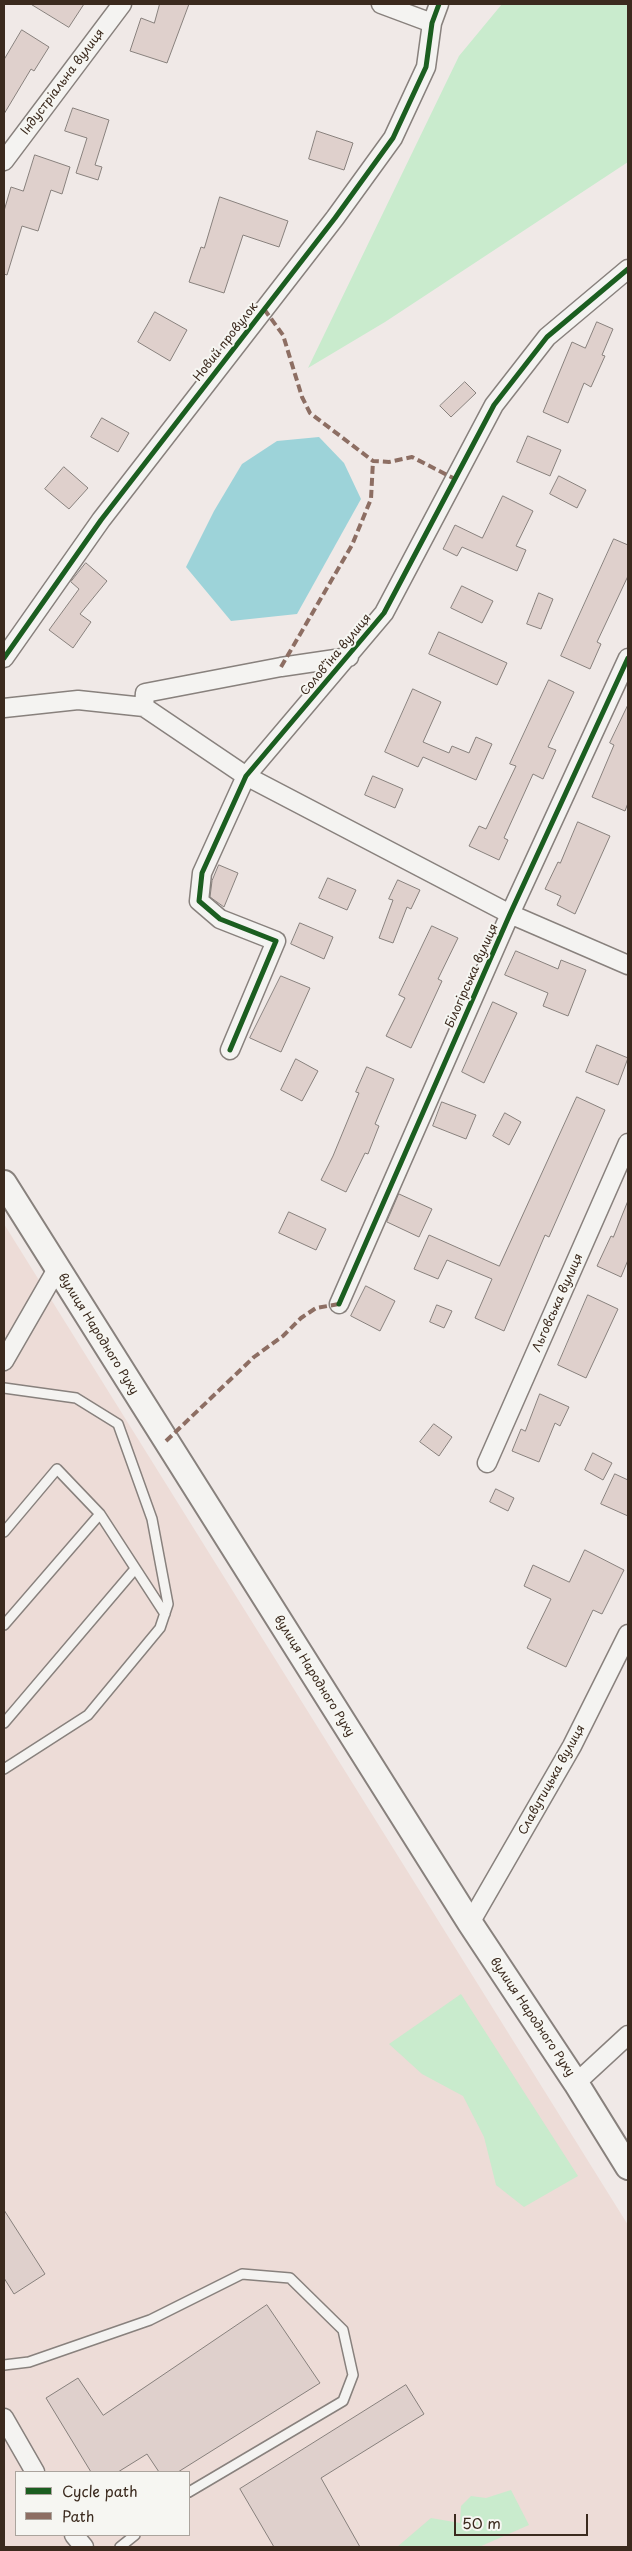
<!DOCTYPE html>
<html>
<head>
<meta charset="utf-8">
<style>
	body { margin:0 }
	#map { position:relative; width:632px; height:2551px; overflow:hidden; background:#f0e9e7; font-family:"Playpen Sans",sans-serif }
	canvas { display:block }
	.frame { position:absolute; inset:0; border:5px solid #3b2a1e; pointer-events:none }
	.legend { position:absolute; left:15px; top:2471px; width:175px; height:65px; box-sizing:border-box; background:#f6f6f2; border:1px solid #aba49d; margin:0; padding:6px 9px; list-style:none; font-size:15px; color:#3b2a1e }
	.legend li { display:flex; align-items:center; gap:10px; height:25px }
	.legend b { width:25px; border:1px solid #aba49d }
	.scale { position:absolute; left:454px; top:2514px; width:134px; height:22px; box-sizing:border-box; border:2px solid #3b2a1e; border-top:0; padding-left:6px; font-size:15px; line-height:18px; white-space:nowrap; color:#3b2a1e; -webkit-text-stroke:4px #f6f6f2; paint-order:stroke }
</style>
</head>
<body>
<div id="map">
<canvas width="632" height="2551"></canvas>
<div class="frame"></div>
<ul class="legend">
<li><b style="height:6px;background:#1b5e20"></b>Cycle path</li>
<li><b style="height:6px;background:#8d6e63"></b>Path</li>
</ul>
<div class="scale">50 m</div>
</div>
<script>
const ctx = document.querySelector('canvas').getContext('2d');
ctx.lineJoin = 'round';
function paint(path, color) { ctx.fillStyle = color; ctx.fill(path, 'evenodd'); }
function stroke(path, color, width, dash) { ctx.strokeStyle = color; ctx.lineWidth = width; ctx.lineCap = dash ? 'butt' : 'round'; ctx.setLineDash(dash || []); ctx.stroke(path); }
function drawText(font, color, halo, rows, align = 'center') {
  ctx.font = font + ' "Playpen Sans",sans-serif'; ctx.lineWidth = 4; ctx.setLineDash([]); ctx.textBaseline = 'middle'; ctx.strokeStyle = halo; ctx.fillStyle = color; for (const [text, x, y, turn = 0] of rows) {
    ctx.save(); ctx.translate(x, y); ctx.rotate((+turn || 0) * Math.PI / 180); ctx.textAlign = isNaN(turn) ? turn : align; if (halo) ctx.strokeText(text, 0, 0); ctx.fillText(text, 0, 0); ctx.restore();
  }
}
paint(new Path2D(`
	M4 1224 628 2225V2547H4ZM16 2472H189V2535H16Z`), '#eddcd7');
paint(new Path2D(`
	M502 4H628V162L385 322 308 368 459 56Z
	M461 1994 578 2176 524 2207 496 2185 484 2137 463 2096 422 2074 389 2044Z
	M511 2490 529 2525 479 2547H397L431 2518 460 2523 461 2506 471 2496 486 2498Z`), '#c9ebcd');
paint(new Path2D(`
	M319 437 344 463 361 499 297 614 231 621 186 567 214 511 242 464 277 441Z`), '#9dd3d9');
const building = new Path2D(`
	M31 4H84L69 27Z
	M160 4H189L167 63 130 51 141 18 154 23Z
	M22 30 49 47 34 71 31 69 4 114V60Z
	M73 108 109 120 95 165 102 167 98 180 76 173 87 138 65 131Z
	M317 131 353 143 344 170 309 159Z
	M35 155 70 167 62 194 51 190 38 231 22 226 7 275 4 274V211L11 187 23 191Z
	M220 197 288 221 279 247 243 235 224 293 189 282 201 247 204 248Z
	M155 312 187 330 170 361 138 342Z
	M597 322 613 329 602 355 605 356 591 387 584 383 568 423 543 412 572 342 585 348Z
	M465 382 476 393 451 417 440 406Z
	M102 418 129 433 118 452 91 437Z
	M528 436 561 450 550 476 517 462Z
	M64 467 88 488 69 509 45 489Z
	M559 476 586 490 577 508 550 494Z
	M503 496 533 511 516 546 526 550 517 571 462 547 457 556 443 549 455 525 482 538Z
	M614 539 628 545V576L597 642 601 644 590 669 561 656Z
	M86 563 107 581 80 614 91 622 73 648 49 630 79 589 71 582Z
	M462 586 493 601 482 623 451 608Z
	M539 593 553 599 541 629 527 624Z
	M439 632 507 663 497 685 429 654Z
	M549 680 574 692 548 747 556 750 543 779 533 774 504 838 508 840 499 860 469 846 479 826 486 829 516 766 510 764Z
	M413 689 441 702 423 742 449 753 452 746 469 753 476 737 492 744 476 780 423 757 418 767 385 752Z
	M628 705V803L625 811 592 797 614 745 610 743Z
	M373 776 403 789 395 808 365 795Z
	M578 822 610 836 575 914 557 905 561 896 545 889 558 862 560 863Z
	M219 865 238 873 224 907 210 897 212 881Z
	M328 878 356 890 347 910 319 898Z
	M398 880 420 890 411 909 407 907 393 943 379 938 393 900 389 899Z
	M300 923 333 937 324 959 291 944Z
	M432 926 458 938 438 979 442 981 411 1048 386 1036 405 998 399 995Z
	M516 951 558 969 561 960 586 970 568 1016 543 1006 548 993 505 975Z
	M281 976 310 988 281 1052 250 1038Z
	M493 1002 517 1013 484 1083 462 1072Z
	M597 1045 628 1058 618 1085 586 1072Z
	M296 1059 318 1071 302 1101 281 1090Z
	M367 1067 394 1079 375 1124 379 1126 368 1154 365 1153 346 1192 321 1180 333 1156 359 1093 356 1092Z
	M577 1097 605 1110 549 1237 545 1235 504 1331 475 1318 492 1279 447 1260 438 1279 414 1269 429 1235 499 1266Z
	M442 1102 476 1115 466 1139 433 1126Z
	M505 1113 521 1122 509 1145 493 1136Z
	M399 1194 432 1209 419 1237 387 1222Z
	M628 1201V1260L621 1277 597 1266 611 1236 613 1237Z
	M289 1212 326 1229 316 1250 279 1233Z
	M366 1286 395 1301 380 1331 351 1316Z
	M588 1295 618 1309 586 1378 558 1365Z
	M437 1305 452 1311 444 1328 430 1322Z
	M540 1394 569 1407 560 1426 555 1423 539 1462 512 1451 521 1429 525 1431Z
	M434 1424 452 1437 439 1456 420 1442Z
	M593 1453 612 1463 603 1480 585 1470Z
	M615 1474 628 1480V1516L601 1504Z
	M496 1489 514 1498 508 1511 490 1502Z
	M585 1550 624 1570 602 1614 593 1610 566 1667 527 1648 551 1599 524 1586 533 1565 569 1582Z
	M4 2210 45 2274 14 2294 4 2278Z
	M267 2305 320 2383 178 2472H159L147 2454 118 2472H91L46 2398 78 2378 103 2415Z
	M406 2385 424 2414 321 2478 360 2547H274L240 2489Z`);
paint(building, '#dfd0cc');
stroke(building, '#88817d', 1);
const service = new Path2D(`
	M4 1388 76 1398 118 1424 152 1519 168 1604 160 1628 88 1715 4 1769
	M4 1532 57 1469 100 1514 165 1614
	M4 1625 100 1514
	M4 1723 135 1569
	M4 2365 29 2362 150 2320 242 2274 290 2278 343 2330 353 2375 343 2401 189 2492
	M120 2547 135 2535`);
const minor = new Path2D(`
	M381 4 432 23
	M4 161 122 4
	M4 658 101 520 335 218 393 138 426 67 432 23 439 4
	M144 707 145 693 281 667 349 657
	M4 708 78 700 144 707 246 776 510 914 628 965
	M230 1050 276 941 220 919 199 901 202 873 246 776 384 613 494 405 547 337 628 269
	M339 1304 510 914 628 658
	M4 1361 57 1269
	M487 1463 628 1143
	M470 1923 572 1746 628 1634
	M576 2083 628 2035
	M4 2418 35 2472
	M74 2535 84 2547`);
const secondary = new Path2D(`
	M4 1183 470 1923 576 2083 628 2167`);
stroke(service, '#88817d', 12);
stroke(minor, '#88817d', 21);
stroke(secondary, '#88817d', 28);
stroke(service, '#f4f3f1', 9);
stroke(minor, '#f4f3f1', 18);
stroke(secondary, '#f4f3f1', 24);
stroke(new Path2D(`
	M264 309 283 335 302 397 310 413 373 461 389 462 412 457 455 479
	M281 667 352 545 371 499 373 461
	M166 1441 254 1357 283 1336 301 1318 316 1308 339 1304`), '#8d6e63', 4, [8, 4]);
stroke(new Path2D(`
	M4 658 101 520 335 218 393 138 426 67 432 23 439 4
	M230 1050 276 941 220 919 199 901 202 873 246 776 384 613 494 405 547 337 628 269
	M339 1304 510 914 628 658`), '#1b5e20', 5);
drawText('12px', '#3b2a1e', '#f6f6f2', [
	["Індустріальна вулиця",63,82,-53],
	["Новий провулок",226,342,-52],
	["Соловʼїна вулиця",336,655,-50],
	["Білогірська вулиця",472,976,-66],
	["Льговська вулиця",558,1303,-66],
	["вулиця Народного Руху",98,1334,58],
	["вулиця Народного Руху",314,1676,58],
	["Славутицька вулиця",552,1780,-61],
	["вулиця Народного Руху",532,2017,56]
]);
</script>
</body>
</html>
